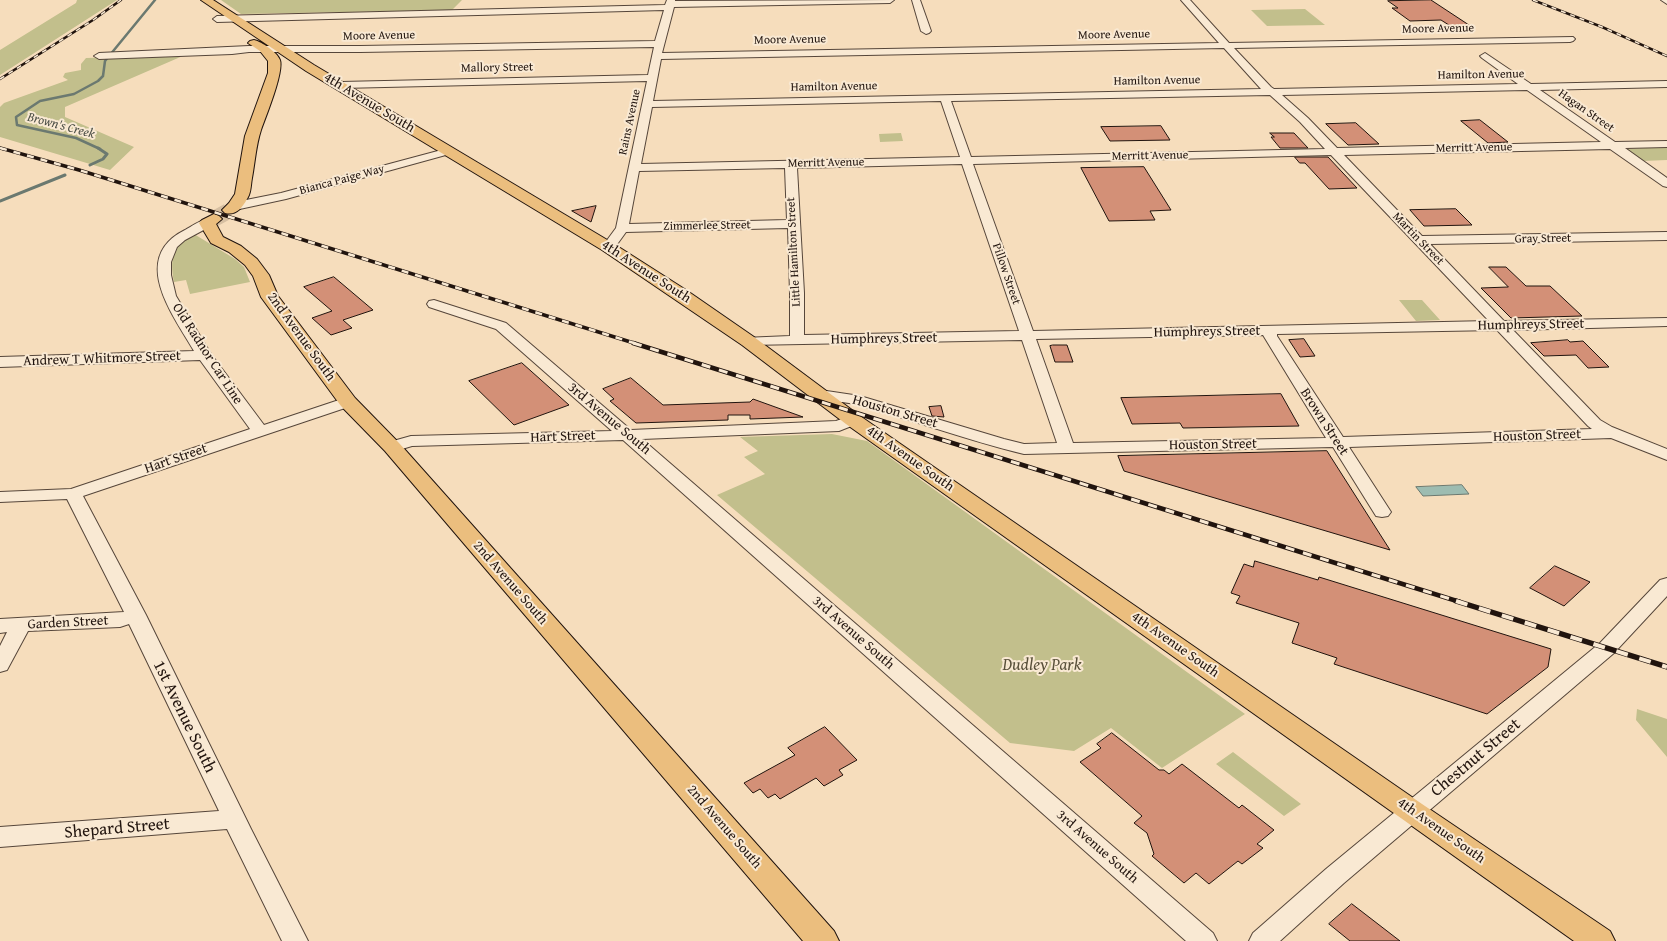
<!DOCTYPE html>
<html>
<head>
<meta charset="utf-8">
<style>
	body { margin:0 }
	canvas { display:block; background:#f6ddbc }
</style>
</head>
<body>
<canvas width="1667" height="941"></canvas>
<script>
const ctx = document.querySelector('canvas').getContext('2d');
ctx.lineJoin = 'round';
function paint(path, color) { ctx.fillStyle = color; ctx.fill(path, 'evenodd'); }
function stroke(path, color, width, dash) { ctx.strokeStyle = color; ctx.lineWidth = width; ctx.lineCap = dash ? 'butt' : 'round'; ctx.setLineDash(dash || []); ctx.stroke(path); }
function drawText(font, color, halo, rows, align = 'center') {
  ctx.font = font + ' "Gentium Book Plus",serif'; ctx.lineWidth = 4; ctx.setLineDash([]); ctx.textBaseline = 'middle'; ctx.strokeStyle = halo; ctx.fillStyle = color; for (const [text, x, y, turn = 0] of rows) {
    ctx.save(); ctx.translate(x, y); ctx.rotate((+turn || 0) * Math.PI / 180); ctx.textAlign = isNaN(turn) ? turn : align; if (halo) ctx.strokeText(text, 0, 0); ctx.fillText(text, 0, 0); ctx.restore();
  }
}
paint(new Path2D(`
	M77 0H117L0 75V50L76 3Z
	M221 0H462L452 10 241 14Z
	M1305 9 1325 25 1267 26 1251 10Z
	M185 55 65 107V117L134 147 110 170 0 137V107L4 103 68 80 63 77 65 73 81 70V64L86 58Z
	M901 133 903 141 880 142 879 134Z
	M1667 147V160L1643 161 1625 149Z
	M194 234 235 259 244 267 250 282 190 294 186 280 174 282C170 261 171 242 194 234Z
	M1399 300H1422L1440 320 1416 321Z
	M832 434 867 441 1245 714 1162 768 1111 728 1074 751 1010 743 717 495 765 474 744 457 758 451 740 437Z
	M1637 709 1667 719V757L1636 720Z
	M1233 752 1301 804 1284 816 1216 764Z`), '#c2bf8c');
const water = new Path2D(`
	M1462 485 1469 494 1423 496 1416 487Z`);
paint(water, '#9dbcb1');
stroke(water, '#6b7970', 1);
stroke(new Path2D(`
	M100 149 76 138 17 125 16 117 40 101 74 94 98 81 103 76 105 61 155 0`), '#6b7970', 2.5);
stroke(new Path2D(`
	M90 165 103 159 107 154 98 148
	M0 201 65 175`), '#6b7970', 3);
const building = new Path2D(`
	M1431 0 1472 27H1452L1441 20 1410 21 1392 8H1398L1388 1Z
	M1480 120 1508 142 1488 143 1461 121Z
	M1356 123 1379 144 1348 145 1326 124Z
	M1161 126 1170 140 1110 141 1101 127Z
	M1270 133H1294L1308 148H1280L1271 137H1274Z
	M1295 157H1328L1357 188 1329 189 1305 163H1300Z
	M1144 167 1171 210 1150 211 1155 220 1109 221 1081 168Z
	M596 206 591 222 572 211Z
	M1456 209 1472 225 1424 226 1410 210Z
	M1489 267H1506L1526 286H1550L1582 316 1511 318 1481 288 1508 287Z
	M334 277 373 310 343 320 352 328 331 335 312 318 332 311 304 287Z
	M1304 339 1315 356 1300 357 1289 340Z
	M1568 340 1570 342 1583 341 1609 367 1588 368 1576 355 1544 356 1531 343Z
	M1053 345H1067L1073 362H1055L1050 346Z
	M522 363 569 405 514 425 469 381Z
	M631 378 663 405 750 402 753 399 803 417 750 419V415H728V420L636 423 610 401 614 399 603 389Z
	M1281 394 1299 426 1183 428 1180 423 1132 424 1121 398Z
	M941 406 944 417 932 416 929 407Z
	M1327 451 1390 550 1124 471 1118 456Z
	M1255 561 1318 580 1319 577 1551 649 1548 667 1487 714 1334 664 1337 658 1292 643 1299 623 1236 603 1240 596 1231 593 1244 564 1253 567Z
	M1555 566 1590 582 1564 606 1530 588Z
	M825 727 857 760 839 770 843 775 824 786 816 778 780 799 775 794 768 798 760 789 753 793 744 783 795 755 788 748Z
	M1112 733 1159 770H1164L1169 774 1182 764 1239 808 1242 805 1274 830 1257 844 1263 848 1242 864 1238 861 1209 884 1196 873 1184 883 1152 856 1154 854 1147 833 1134 823 1142 816 1080 762 1101 748 1097 744Z
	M1352 904 1400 941H1350L1329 924Z`);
paint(building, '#d39077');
stroke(building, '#21140e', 1);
stroke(new Path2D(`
	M214 219 230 210`), '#d6bfa2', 16, [16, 8]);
const minor = new Path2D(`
	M667 0H675V1L894 0 890 3 674 7 662 53 1219 43 1181 0H1190L1229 43 1573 37 1575 39 1573 41 1570 42 1234 48 1271 87 1274 89 1518 84 1482 58 1480 56 1485 53 1531 84 1667 81V87L1540 90 1615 142 1667 141V147L1625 148 1667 178V187L1663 186 1610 149 1344 155 1422 236 1667 232V240L1430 244 1504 321 1667 318V326L1513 330 1600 420 1612 427 1667 449V460L1611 438 1349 447 1391 512 1388 516 1382 517 1376 516 1333 447 1024 454C966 440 911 419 854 404 841 401 827 402 814 398L812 395 814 392 820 390 860 396 1004 439 1024 444 1057 443 1022 340 748 345 743 344 741 341 743 338 790 336V293L788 228 626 232 613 250H603L602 247 616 228 647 81 341 88 336 85 341 82 648 75 654 47 360 52H249L232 54 99 59 94 56 99 53 249 46H360L655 41 664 10 217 22 213 19 217 16 665 5ZM1224 48 1261 89 653 101 661 59ZM1527 90 1601 142 1337 148 1308 118 1282 95ZM1270 95 1300 122 1325 149 971 157 951 101ZM941 101 960 157 641 164 652 107ZM1331 155 1489 321 1033 331 973 164ZM962 164 1019 331 804 335V293L797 168ZM785 168 787 220 629 224 639 171ZM1497 330 1588 426 1592 429 1343 437 1277 336V334ZM1263 335 1326 438 1073 443 1036 339Z
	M912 0H920L931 31 929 33 926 34 921 31Z
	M1661 0H1667V4Z
	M449 148 453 149 455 151 453 153 286 199 235 210 231 209 229 206 231 203 281 193Z
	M207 219 211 220 213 223 211 226 185 240 177 247 171 262V275L176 296 211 354 264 425 348 397 354 399 356 402 354 405 83 496 146 615 251 829 308 941H282L227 829 0 847V827L219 811 129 624 120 627 28 631 7 670 0 672V646L7 632 0 633V619L124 612 67 499 0 502V492L71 489 250 429 200 360 0 367V357L194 351C173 315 129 258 185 230 192 226 199 221 207 219Z
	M434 300 506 323 631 430 836 421 853 415 859 417 861 420 859 423 839 431 642 439 1213 933 1217 941H1186L623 440 412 446 392 452 386 451 384 447 386 443 411 436 612 431 496 329 429 307 427 304 429 301Z
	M1667 578V596L1614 653 1344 883 1280 941H1249L1253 933 1326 869 1600 643 1660 580Z`);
const major = new Path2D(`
	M201 0H213L314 65 614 244 686 290 754 337 860 416 1422 804 1610 931 1615 941H1574L846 424 742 345 602 250 306 71Z
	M254 40C262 42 277 52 280 60 284 72 266 116 261 130 256 145 255 162 252 178 251 183 251 190 249 195 244 206 237 216 225 213L222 210 229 203 235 194 245 136 268 73V61L260 51 248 43 250 41Z
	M214 214 219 216 222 219 216 224 223 237 241 246 257 259 269 275 278 296 355 398 399 443 834 931 839 941H803L385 451 341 406 261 297 253 276 245 265 229 252 211 243 199 223 202 220Z`);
stroke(minor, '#56463a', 2);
stroke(major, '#21140e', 2);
paint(minor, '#f9e9d3');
paint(major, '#ebbe7e');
const railFar3 = new Path2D(`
	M1533 0 1602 27 1667 56
	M0 79 93 20 121 0
	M0 148 3 149`);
const railFar2 = new Path2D(`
	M0 148 79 170 637 344`);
const railFar1 = new Path2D(`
	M633 343 1460 602`);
const rail = new Path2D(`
	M1456 601 1667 667`);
stroke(railFar3, '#21140e', 2.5);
stroke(railFar2, '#21140e', 3.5);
stroke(railFar1, '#21140e', 4.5);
stroke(rail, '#21140e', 5.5);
stroke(railFar3, '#f9e9d3', 1.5, [5]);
stroke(railFar2, '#f9e9d3', 2.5, [7]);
stroke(railFar1, '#f9e9d3', 3, [9]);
stroke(rail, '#f9e9d3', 4, [12]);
drawText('12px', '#21140e', '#f9e9d3', [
	["Moore Avenue",1438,29,-1],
	["Moore Avenue",1114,35,-1],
	["Moore Avenue",379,36,-1],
	["Moore Avenue",790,40,-1],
	["Mallory Street",497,68,-1],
	["Hamilton Avenue",1481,75,-1],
	["Hamilton Avenue",1157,81,-1],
	["Hamilton Avenue",834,87,-1],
	["Hagan Street",1586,111,35],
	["Rains Avenue",630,122,-78],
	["Merritt Avenue",1474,148,-1],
	["Merritt Avenue",1150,156,-1],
	["Merritt Avenue",826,163,-1],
	["Bianca Paige Way",342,180,-15],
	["Zimmerlee Street",707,226,-1],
	["Martin Street",1418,239,46],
	["Gray Street",1543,239,-1],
	["Little Hamilton Street",794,252,-93],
	["Pillow Street",1006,274,71]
]);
drawText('italic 13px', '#4c4f47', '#f9e9d3', [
	["Brown's Creek",61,126,15]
]);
drawText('14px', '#21140e', '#f9e9d3', [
	["4th Avenue South",369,103,31],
	["4th Avenue South",646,272,33],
	["Humphreys Street",1531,325,-1],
	["Humphreys Street",1207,332,-1],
	["2nd Avenue South",301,337,54],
	["Humphreys Street",884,339,-1],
	["Old Radnor Car Line",207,354,57],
	["Andrew T Whitmore Street",102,359,-2],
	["Houston Street",895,412,16],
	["3rd Avenue South",609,419,40],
	["Brown Street",1324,422,57],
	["Houston Street",1537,436,-2],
	["Hart Street",563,437,-2],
	["Houston Street",1213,445,-1],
	["Hart Street",176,459,-19],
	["4th Avenue South",910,459,35],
	["2nd Avenue South",510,583,49],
	["Garden Street",68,623,-3],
	["3rd Avenue South",853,633,41],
	["4th Avenue South",1175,645,35],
	["2nd Avenue South",724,827,49],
	["4th Avenue South",1441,831,35],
	["3rd Avenue South",1097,847,41]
]);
drawText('italic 17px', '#59503a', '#f9e9d3', [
	["Dudley Park",1042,666]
]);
drawText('17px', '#21140e', '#f9e9d3', [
	["1st Avenue South",184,717,64],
	["Chestnut Street",1476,758,-40],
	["Shepard Street",117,829,-5]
]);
</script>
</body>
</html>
